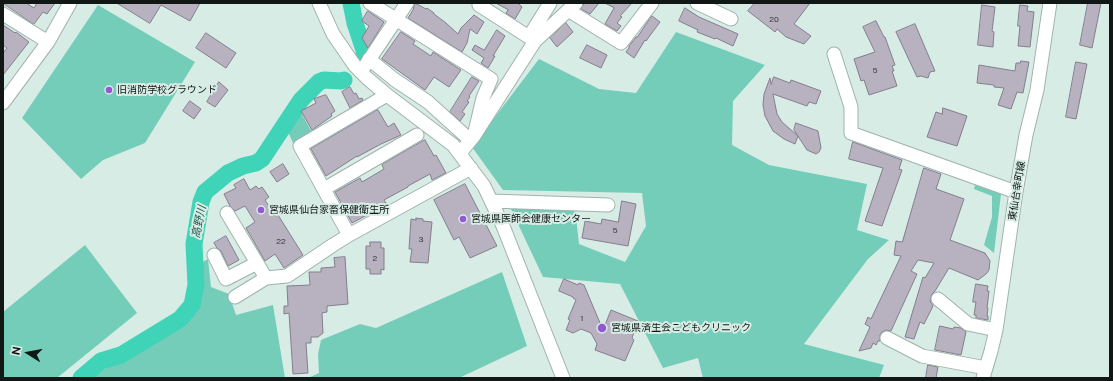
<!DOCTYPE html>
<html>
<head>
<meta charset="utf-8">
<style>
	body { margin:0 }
	#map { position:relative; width:1113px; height:381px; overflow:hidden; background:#d8ece6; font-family:"Public Sans",sans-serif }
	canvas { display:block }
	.frame { position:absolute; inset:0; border:4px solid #101715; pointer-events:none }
	.north { position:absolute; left:8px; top:333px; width:40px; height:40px; -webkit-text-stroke:3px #d8ece6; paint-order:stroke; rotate:281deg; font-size:11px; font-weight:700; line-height:16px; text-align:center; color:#101715 }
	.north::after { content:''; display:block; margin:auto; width:14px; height:18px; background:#101715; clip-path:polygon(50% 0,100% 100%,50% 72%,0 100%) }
</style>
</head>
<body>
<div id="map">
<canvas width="1113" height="381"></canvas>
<div class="frame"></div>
<div class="north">N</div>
</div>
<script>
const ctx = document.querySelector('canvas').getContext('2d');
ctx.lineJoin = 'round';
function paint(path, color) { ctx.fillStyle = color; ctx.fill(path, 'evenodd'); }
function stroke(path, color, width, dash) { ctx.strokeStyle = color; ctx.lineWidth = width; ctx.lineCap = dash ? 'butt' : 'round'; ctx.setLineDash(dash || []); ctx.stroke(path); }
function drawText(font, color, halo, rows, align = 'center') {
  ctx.font = font + ' "Public Sans","Noto Sans JP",sans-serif'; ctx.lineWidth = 4; ctx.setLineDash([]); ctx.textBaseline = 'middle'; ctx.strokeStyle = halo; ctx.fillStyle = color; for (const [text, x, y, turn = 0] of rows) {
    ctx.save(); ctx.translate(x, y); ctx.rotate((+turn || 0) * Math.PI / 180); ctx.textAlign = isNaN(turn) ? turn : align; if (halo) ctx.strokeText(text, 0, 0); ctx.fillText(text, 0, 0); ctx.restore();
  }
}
paint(new Path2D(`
	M98 5 195 62 145 143 103 160 81 179 22 118Z
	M676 32 765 65 733 101 732 145 769 165 867 184 857 230 889 240 868 259 804 344 884 365 879 378H703L698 358 663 368 620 284 543 277 510 207 575 208 579 244 625 262 646 226 642 193 503 190 472 147 539 59 599 89 636 93Z
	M300 111 312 132 294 145 288 132Z
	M975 185 1001 194 994 253 984 245 992 217V196L974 189Z
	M85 245 137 313 57 378H3V312Z
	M208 259 211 287 229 294 236 315 273 305 285 378H92L122 357 182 320 194 305 199 288 197 265Z
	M502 272 527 346 459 378H308L319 373 318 354 321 340 360 324 376 328Z`), '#74cdb9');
stroke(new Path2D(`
	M351 3 355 23 365 53 363 57
	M81 378 101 361 121 355 180 319 192 305 196 285 194 244 201 202 205 192 228 173 243 166 256 163 262 159 301 100 319 82 324 80 341 81 344 80`), '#3fd3b7', 17);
const building = new Path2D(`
	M3 3H26L34 8 37 3H55L47 14 43 12 34 24Z
	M117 3H200L190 21 161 5 150 23Z
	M415 3 426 9 427 8 434 13V14L446 23 458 34 461 28 474 15 484 22 477 34 470 29 467 43 462 52 408 18 413 10Z
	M496 3H518L522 7 515 19 506 13 508 10Z
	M585 3H599L590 14 581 9Z
	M605 3H632L620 16 622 17 617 23 621 26 617 31 605 24 614 8Z
	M755 3H810L794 24 811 36 804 44 786 37 777 29 775 32 748 11Z
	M1088 3H1101L1092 48 1080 45Z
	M982 5 995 7 992 31 994 32 993 47 978 45Z
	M1020 5 1028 6 1027 11 1034 12 1030 47 1018 46 1020 26H1018Z
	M685 8 699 17 738 34 733 46 716 38 715 39 697 32 698 30 679 21Z
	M368 11 384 22 368 48 362 38 369 26 362 21Z
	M652 16 660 22 646 41 645 40 634 58 626 52 629 48V46L636 37H637Z
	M876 21 884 37H885L895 65 892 66 894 71H892L897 86 869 95 864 80 861 81 854 59 875 52 863 27Z
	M566 23 573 32 557 47 550 38Z
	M915 24 935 71 930 72 928 78 921 76 917 77 896 32Z
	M3 25 15 33 16 32 29 42 3 75V53L7 48 3 45Z
	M497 30 505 36 493 56H495L488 68 481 63 484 58 472 50 475 45 484 50Z
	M401 32 415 41 413 44 431 56 433 52 461 70 449 87 434 77 425 90 382 59Z
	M206 33 236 53 226 68 196 48Z
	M587 45 607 55 601 68 580 58Z
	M1021 61 1029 62 1023 93 1017 92 1011 109 998 105 1004 88 994 87V85L977 83 979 65 1015 71 1016 63H1020Z
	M1076 62 1087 64 1076 119 1066 117Z
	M472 77 479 81 469 96 470 97 467 101 469 102 462 112 465 114 460 121 450 112Z
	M774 77 790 83 791 80 821 91 816 104 809 102 807 106 773 94 777 114 782 122 798 136 795 144 784 139 773 131 765 116 763 105 764 94 770 78 771 84Z
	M219 82 228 90 215 107 207 102Z
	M350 87 354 94 356 93 359 99 362 98 363 100 350 108 342 92Z
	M326 95 335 111 331 114 332 116 312 130 301 111 316 103 314 99Z
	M190 101 201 109 194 119 183 111Z
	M943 108 967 116 957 146 927 137 936 112 942 114Z
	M378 110 388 127 394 123 401 135 381 144 357 157V156L326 176 311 149Z
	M796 123 818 131 821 148 819 152 816 154 807 150 794 130Z
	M425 140 434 156 436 155 446 173 432 180 430 174 408 186V187L384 200 386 203 366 213 367 215 352 223 335 192 360 178 362 182 384 169 382 165Z
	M853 142 902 160 899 169 902 170 882 226 865 221 883 168 849 159Z
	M283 164 289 174 277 182 270 172Z
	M924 168 941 174 936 189 964 199 950 240 985 253 990 261 989 270 986 274 978 280 949 268 935 291 932 294 930 301 933 306 924 324 920 322 914 339 905 337 923 277 925 278 934 263 918 260 911 271 917 274 891 331 886 330 882 332 880 335V341H878L876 345 873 343 871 348 859 351 870 327 865 324 868 317 871 319 901 256 894 255 896 241 902 242Z
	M244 179 250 190 256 186 259 189 262 187 269 197 265 200 275 216 278 215 303 255 284 268 275 254 265 261 246 228 255 222 245 206 235 211 230 206 224 194 236 188 234 185Z
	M465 184 497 246 470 258 459 237 454 240 434 200Z
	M622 201 636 204 628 246 582 238 585 221 601 224 602 219 618 222Z
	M416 218 423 219V221L432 222 428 263 410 262 412 249H409L411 219 416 220Z
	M226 236 239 260 228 266 221 251 217 248 214 243Z
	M370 242H381V248H384V270L381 269V274H370V269H366V246H370Z
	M345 257 348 304 327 306V312L322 313 323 333 318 337H311V343H306L308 373 293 374 289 313 284 314V306H288L287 286 310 285 309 272H321V268L335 267 334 258Z
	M564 279 578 285 579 283 584 285 603 330 611 310 638 321 632 338 634 340 625 361 595 350 597 344 591 333 581 329 573 333 566 330 570 320 568 319 576 300 573 298V297L559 291Z
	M976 284 988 286 987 291H989L987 308H988L987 316H988V320L976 318V315H974L976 302H973Z
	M940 326 953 329 954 327 961 328 966 332 961 355 935 350Z
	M928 365 938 367 936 378H926Z`);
paint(building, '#b7b1c0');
stroke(building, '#847e8c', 1);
const minor = new Path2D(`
	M319 3 333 34 355 66 367 78 387 95 453 145 484 186 503 226 563 378
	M370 3 491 79 483 98 474 136
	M480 3 479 5 535 41 576 3
	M697 3 731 19
	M568 10 621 43 652 3
	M3 14 48 42
	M529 37 550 3
	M834 54 851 107V133L1016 192
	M369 59 395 80 428 102 470 140
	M365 66 407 3
	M387 95 300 146 349 235 471 168
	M3 103 48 42 70 3
	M460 153 474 136 535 41
	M324 189 417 135
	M491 201 608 205
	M227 213 266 278 287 276 333 245 349 235
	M214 255 226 279 257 263
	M235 297 266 278
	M938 299 968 324 996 330
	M887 338 922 356 986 368
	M983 378 991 351 996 330 1016 192 1026 135 1037 90 1050 3`);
stroke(minor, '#9fb2ac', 15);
stroke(minor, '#fff', 13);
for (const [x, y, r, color] of [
	[109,90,4,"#9459d0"],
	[261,210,4,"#9459d0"],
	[463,219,4,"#9459d0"],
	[602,328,5,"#9459d0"]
]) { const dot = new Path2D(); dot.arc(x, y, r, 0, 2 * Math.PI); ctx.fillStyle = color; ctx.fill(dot); stroke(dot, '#d8ece6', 1.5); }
drawText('8px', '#3a3e40', null, [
	["20",774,20],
	["5",875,71],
	["5",615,231],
	["3",421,240],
	["22",281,242],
	["2",375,259],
	["1",582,319]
]);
drawText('10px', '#101715', '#d8ece6', [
	["旧消防学校グラウンド",117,90],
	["宮城県仙台家畜保健衛生所",269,210],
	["宮城県医師会健康センター",471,219],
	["宮城県済生会こどもクリニック",611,328]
], 'left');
drawText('10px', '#101715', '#d8ece6', [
	["東仙台幸町線",1017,191,-81]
]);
drawText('italic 11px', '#235d51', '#d8ece6', [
	["高野川",199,222,-78]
]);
</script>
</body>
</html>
